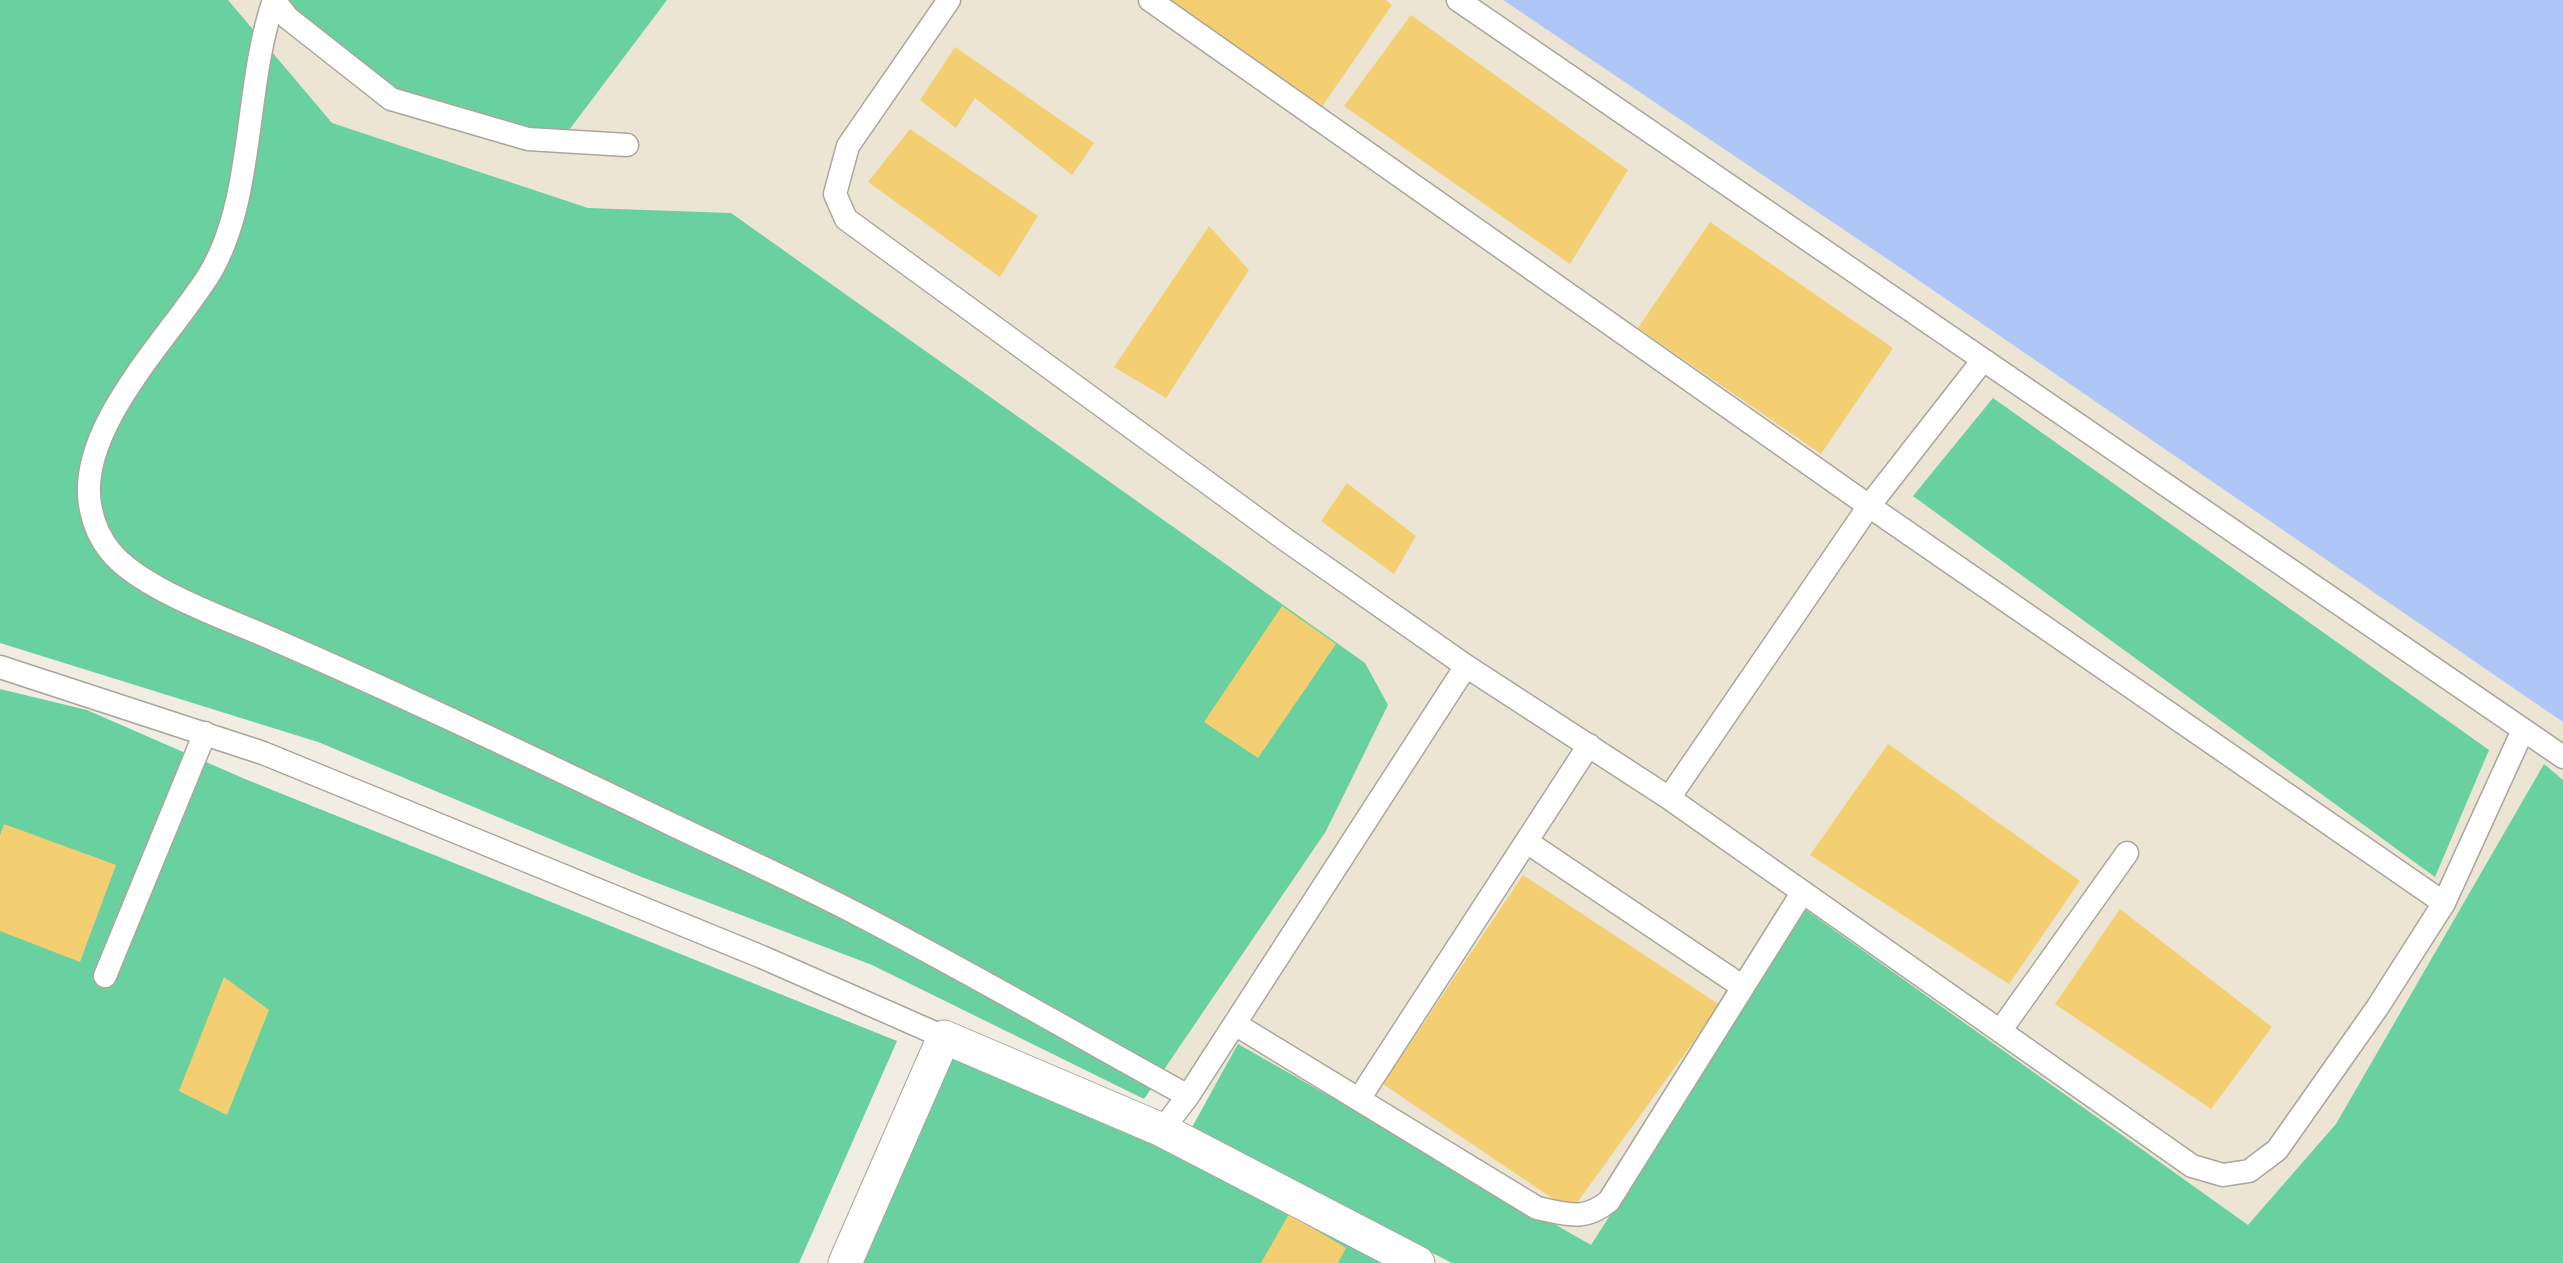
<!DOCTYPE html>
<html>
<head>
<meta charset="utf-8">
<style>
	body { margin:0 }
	canvas { display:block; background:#f1ede3 }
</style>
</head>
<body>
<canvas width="2563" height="1263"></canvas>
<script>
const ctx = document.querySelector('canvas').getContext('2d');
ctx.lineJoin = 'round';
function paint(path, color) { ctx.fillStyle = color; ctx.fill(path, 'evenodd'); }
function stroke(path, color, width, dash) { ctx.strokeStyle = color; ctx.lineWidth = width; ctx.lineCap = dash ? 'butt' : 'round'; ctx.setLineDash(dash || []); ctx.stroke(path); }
paint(new Path2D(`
	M0 0H1503L1908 273 2563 722V1263H1553L1195 1084 928 965Z`), '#ece5d3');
paint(new Path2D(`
	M0 0H228L332 123 588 208 731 213 1365 663 1388 705 1326 831 1144 1099 872 965 639 876 318 742 0 643Z
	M276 0H667L557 146 391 99 346 78 288 18Z
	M1993 398 2489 750 2435 877 1913 496Z
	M0 689 87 710 245 779 897 1041 799 1263H0Z
	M2544 764 2563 780V1263H1452L1191 1129 1238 1044 1591 1245 1806 910 2248 1225 2336 1124Z
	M944 1037 1418 1263H845Z`), '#69d0a0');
paint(new Path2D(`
	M1503 0H2563V722L1908 273Z`), '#aec7f6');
paint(new Path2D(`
	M1158 0H1385L1392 5 1319 111Z
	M1411 15 1628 170 1570 264 1344 106Z
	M955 47 1094 143 1072 175 975 98 956 128 920 100Z
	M910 129 1038 216 1000 277 868 182Z
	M1710 222 1893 348 1821 454 1638 328Z
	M1209 226 1249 270 1166 398 1114 367Z
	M1347 483 1416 536 1394 574 1321 521Z
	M1282 606 1336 644 1258 758 1204 722Z
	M1888 744 2080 881 2009 984 1810 855Z
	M4 824 116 865 80 962 0 931V835Z
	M1523 875 1720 1005 1571 1211 1383 1084Z
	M2120 909 2272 1027 2211 1109 2055 1004Z
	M224 977 269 1010 227 1115 179 1091Z
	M1289 1214 1346 1248 1338 1263H1261Z`), '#f4cf72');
const lane = new Path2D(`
	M274 0C244 86 255 197 210 273 171 337 73 430 91 510 94 524 101 540 110 551 141 590 231 620 277 641 411 699 542 762 673 825 736 855 800 884 861 916 971 973 1079 1036 1188 1096
	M274 0 288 18 391 99 528 139 627 145
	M949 0 848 146 835 194 846 219 1286 540 1466 666 1669 798 2192 1166 2223 1175 2249 1171 2277 1150 2377 1008 2444 903 2523 730
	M1150 0 1869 506 2444 903
	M1458 0 2563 757
	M0 667 263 753 762 957 944 1037
	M1669 798 1869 506 1983 360
	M1527 842 1743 987
	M105 976 205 733
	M1235 1024 1537 1208C1567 1214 1584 1222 1609 1201L1802 893
	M2000 1031 2127 853
	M1359 1099 1589 745
	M1162 1130 1188 1096 1466 666`);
const street = new Path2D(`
	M845 1263 944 1037 1162 1130 1418 1263`);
stroke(lane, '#aaa69c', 25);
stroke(street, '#aaa69c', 35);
stroke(lane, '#fff', 22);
stroke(street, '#fff', 33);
</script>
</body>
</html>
